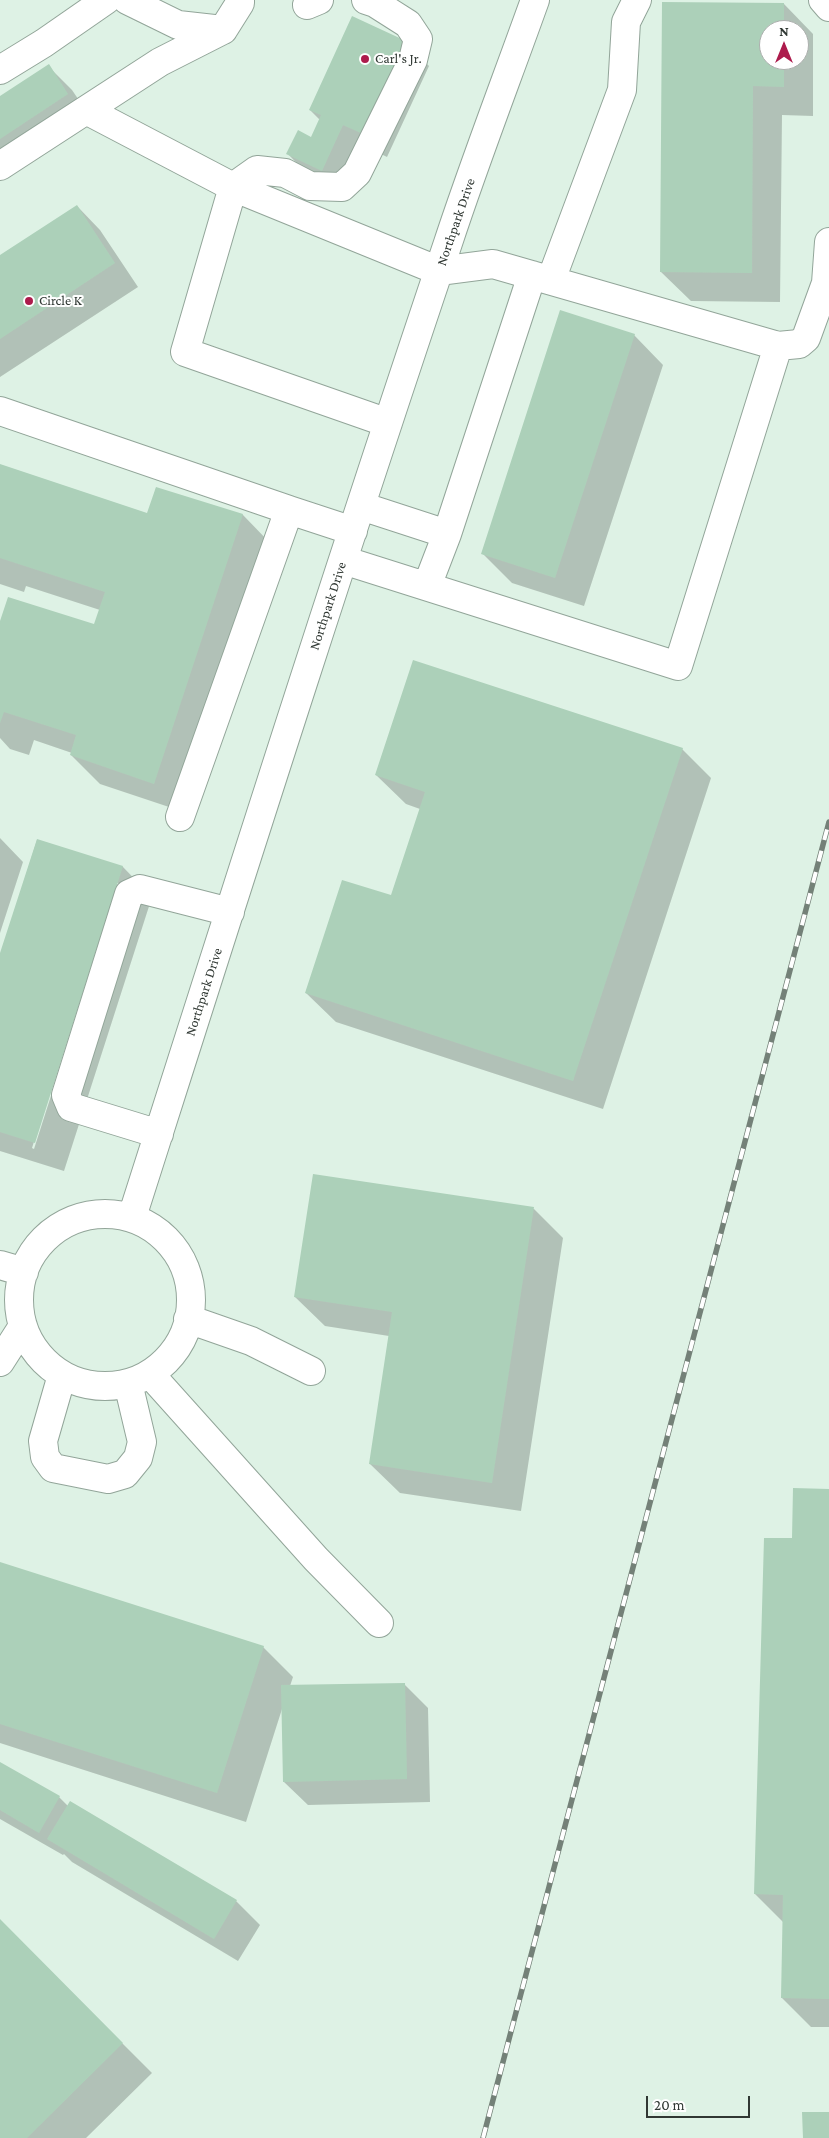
<!DOCTYPE html>
<html>
<head>
<meta charset="utf-8">
<style>
	body { margin:0 }
	#map { position:relative; width:829px; height:2138px; overflow:hidden; background:#def2e5; font-family:"Crimson Pro",serif }
	canvas { display:block }
	.north { position:absolute; left:759px; top:20px; width:50px; height:50px; box-sizing:border-box; background:#fff; border:1px solid #acafad; border-radius:50%; rotate:0deg; font-size:14px; font-weight:700; line-height:20px; text-align:center; color:#303833 }
	.north::after { content:''; display:block; margin:auto; width:18px; height:22px; background:#ad1b4c; clip-path:polygon(50% 0,100% 100%,50% 72%,0 100%) }
	.scale { position:absolute; left:646px; top:2096px; width:104px; height:22px; box-sizing:border-box; border:2px solid #303833; border-top:0; padding-left:6px; font-size:15px; line-height:18px; white-space:nowrap; color:#303833; -webkit-text-stroke:4px #fff; paint-order:stroke }
</style>
</head>
<body>
<div id="map">
<canvas width="829" height="2138"></canvas>
<div class="north">N</div>
<div class="scale">20 m</div>
</div>
<script>
const ctx = document.querySelector('canvas').getContext('2d');
ctx.lineJoin = 'round';
function paint(path, color) { ctx.fillStyle = color; ctx.fill(path, 'evenodd'); }
function stroke(path, color, width, dash) { ctx.strokeStyle = color; ctx.lineWidth = width; ctx.lineCap = dash ? 'butt' : 'round'; ctx.setLineDash(dash || []); ctx.stroke(path); }
function drawText(font, color, halo, rows, align = 'center') {
  ctx.font = font + ' "Crimson Pro",serif'; ctx.lineWidth = 4; ctx.setLineDash([]); ctx.textBaseline = 'middle'; ctx.strokeStyle = halo; ctx.fillStyle = color; for (const [text, x, y, turn = 0] of rows) {
    ctx.save(); ctx.translate(x, y); ctx.rotate((+turn || 0) * Math.PI / 180); ctx.textAlign = isNaN(turn) ? turn : align; if (halo) ctx.strokeText(text, 0, 0); ctx.fillText(text, 0, 0); ctx.restore();
  }
}
paint(new Path2D(`
	M663 3 784 4 813 34V116L782 115 780 302 691 301 661 272ZM769 30H799V60H769Z
	M405 42 429 66 387 157 367 147 346 194 311 178 288 154 312 138 320 120 310 110Z
	M48 66 72 90 91 118 0 178V98Z
	M77 206 100 230 138 287 0 377V257Z
	M634 335 663 365 584 606 512 583 482 553Z
	M0 466 148 515 156 488 243 515 272 545 184 812 100 784 71 755 72 753 34 740 29 755 10 749 0 738V625L95 626 100 610 26 586 24 592 0 584Z
	M682 749 711 778 603 1109 336 1022 306 993 392 897 420 809 406 804 376 775Z
	M0 838 23 862 0 933Z
	M37 840 123 867 152 897 64 1171 0 1151V957ZM116 883H119L34 1149 32 1148Z
	M314 1175 534 1209 563 1238 521 1511 400 1493 370 1464 389 1336 325 1326 295 1297Z
	M829 1490V2027H811L782 1998 784 1923 755 1894 793 1539Z
	M0 1564 263 1647 293 1677 290 1686 404 1684 428 1708 430 1802 308 1805 284 1782 282 1709 246 1822 0 1743Z
	M0 1763 59 1797 68 1806 70 1803 236 1901 260 1925 238 1961 72 1862 64 1854 63 1855 0 1819Z
	M0 1921 152 2073 86 2138H0Z`), '#0003');
paint(new Path2D(`
	M662 2 784 3V30H769V60H784V87L753 86 752 273 660 272Z
	M352 16 406 41 363 134 343 125 322 171 286 154 298 130 311 137 321 115 309 110Z
	M49 64 68 94 0 139V96Z
	M77 205 115 263 0 339V255Z
	M560 310 635 334 555 578 481 554Z
	M0 464 147 513 156 487 243 514 154 784 70 755 76 735 4 712 0 723V621L8 597 94 624 105 592 0 558Z
	M413 660 683 748 573 1081 305 993 342 880 391 895 425 792 375 775Z
	M37 839 123 866 35 1143 0 1132V953Z
	M313 1174 534 1207 492 1483 369 1464 392 1312 294 1297Z
	M793 1488 829 1489V1999L781 1998 783 1895 754 1894 764 1538H792Z
	M0 1562 264 1646 217 1793 0 1724Z
	M405 1683 407 1779 283 1782 281 1685Z
	M0 1762 60 1796 39 1833 0 1810Z
	M70 1801 237 1900 214 1939 47 1839Z
	M0 1919 123 2043 27 2138H0Z
	M802 2112H829V2138H803Z`), '#acd0b9');
const minor = new Path2D(`
	M823 0 829 7
	M307 5 319 0
	M223 30 240 3V0
	M0 70 44 43 106 0
	M86 110 233 187 257 170 285 173 310 186 342 187 357 173 413 60 418 39 408 24 375 3 366 0
	M0 166 160 62 223 30 178 25 127 0
	M551 280 622 90 626 22 637 0
	M778 346 799 344 806 338 826 283 829 242
	M0 411 289 510 180 817
	M361 506 447 534
	M289 510 353 531
	M343 560 678 666 778 346 493 264 439 271 233 187 185 352 388 423
	M427 586 447 534 532 275
	M159 1134 71 1107 66 1095 129 894 140 889 230 912
	M19 1300a86 86 0 1 1 172 0a86 86 0 1 1-172 0Z
	M132 1217C236 891 339 566 448 243 475 161 506 81 535 0
	M0 1265 24 1272
	M188 1319 251 1341 311 1371
	M0 1362 23 1326
	M150 1374 316 1559 379 1623
	M62 1375 43 1441 45 1457 53 1468 108 1479 125 1474 138 1458 142 1442 128 1383`);
stroke(minor, '#92a599', 30);
stroke(minor, '#fff', 28);
const rail = new Path2D(`
	M483 2138 829 822`);
stroke(rail, '#748178', 5.5);
stroke(rail, '#fff', 4, [11]);
for (const [x, y, r, color] of [
	[365,59,5,"#ad1b4c"],
	[29,301,5,"#ad1b4c"]
]) { const dot = new Path2D(); dot.arc(x, y, r, 0, 2 * Math.PI); ctx.fillStyle = color; ctx.fill(dot); stroke(dot, '#fff', 2); }
drawText('14px', '#303833', '#fff', [
	["Carl's Jr.",375,59],
	["Circle K",39,301]
], 'left');
drawText('14px', '#303833', '#fff', [
	["Northpark Drive",456,222,-71],
	["Northpark Drive",328,606,-72],
	["Northpark Drive",204,992,-72]
]);
</script>
</body>
</html>
